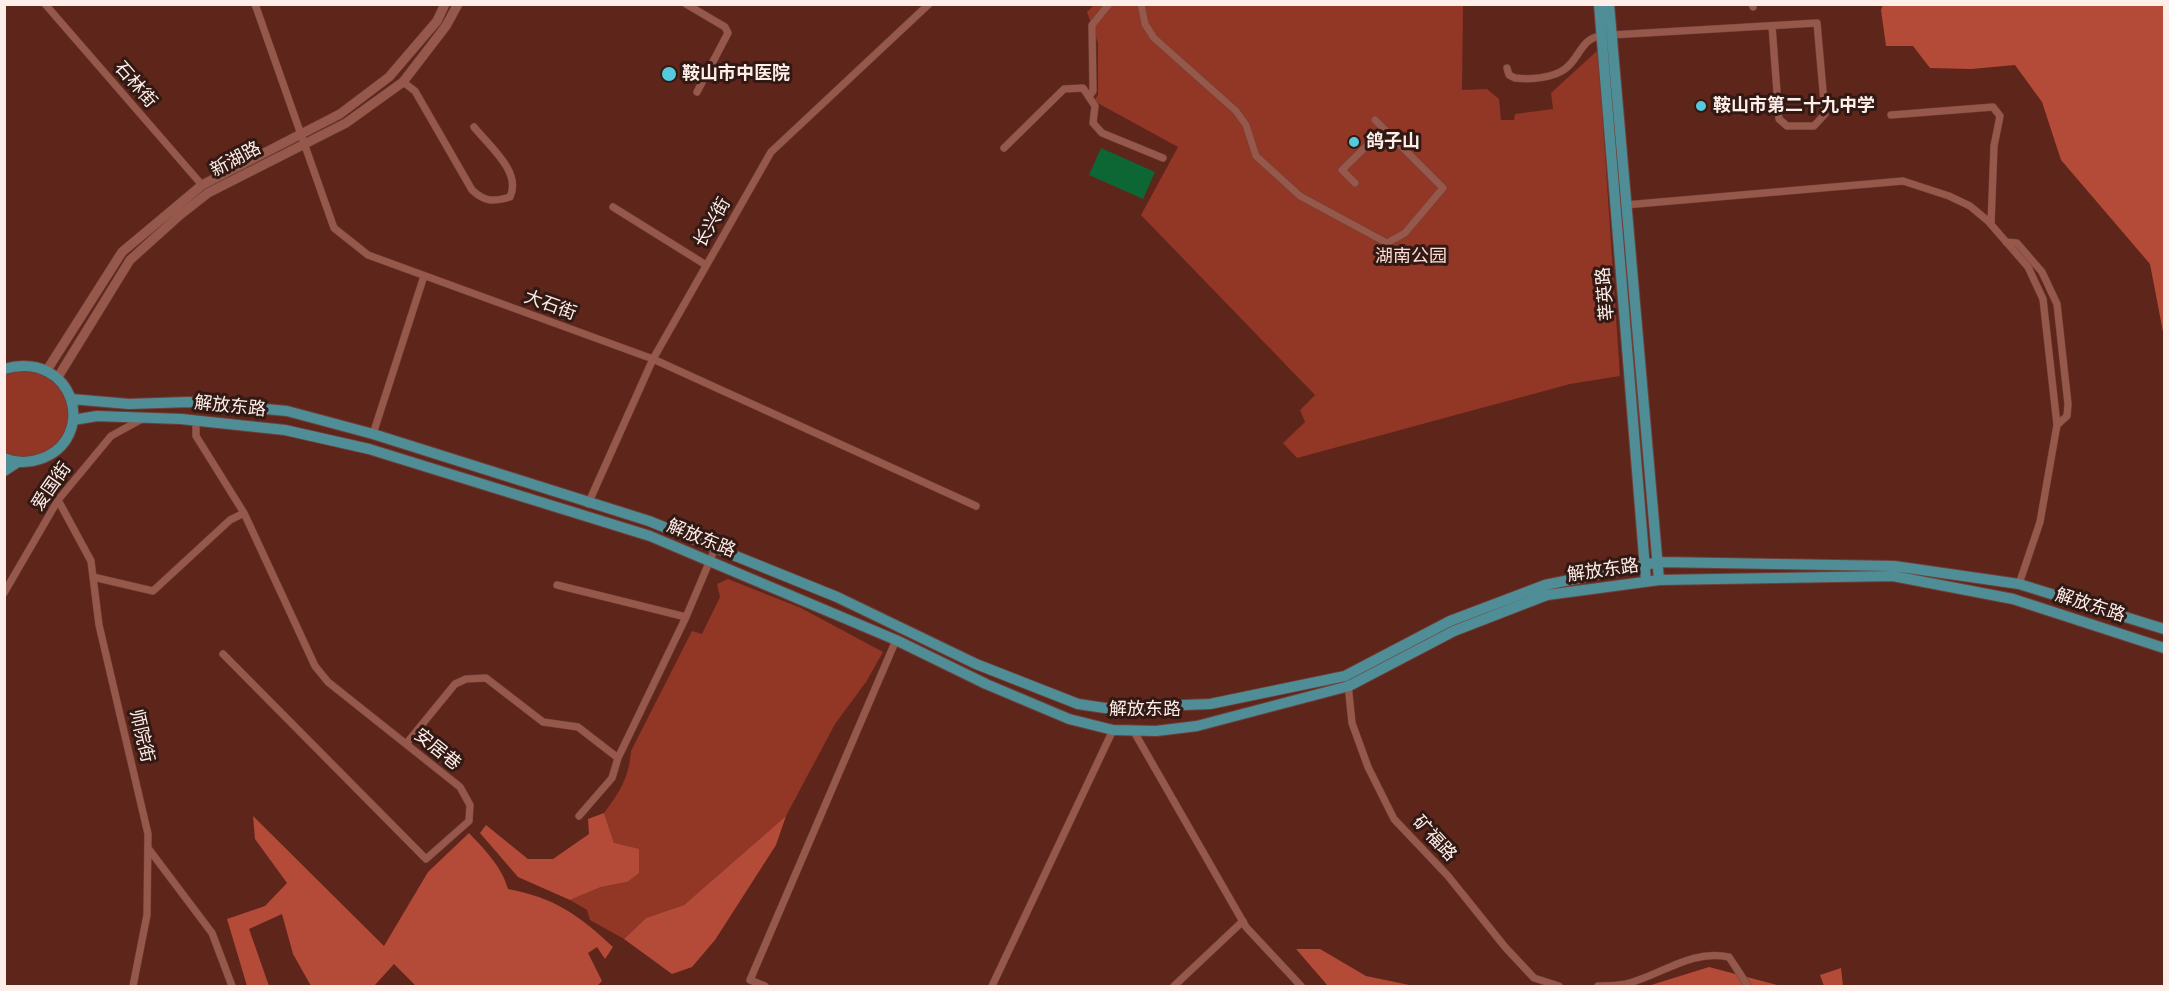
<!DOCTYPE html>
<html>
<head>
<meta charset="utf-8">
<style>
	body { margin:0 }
	#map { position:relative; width:2169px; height:991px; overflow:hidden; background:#5e251b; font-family:Signika,sans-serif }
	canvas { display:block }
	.frame { position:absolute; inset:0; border:6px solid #fdeeea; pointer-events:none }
</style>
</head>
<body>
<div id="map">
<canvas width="2169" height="991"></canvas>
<div class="frame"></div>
</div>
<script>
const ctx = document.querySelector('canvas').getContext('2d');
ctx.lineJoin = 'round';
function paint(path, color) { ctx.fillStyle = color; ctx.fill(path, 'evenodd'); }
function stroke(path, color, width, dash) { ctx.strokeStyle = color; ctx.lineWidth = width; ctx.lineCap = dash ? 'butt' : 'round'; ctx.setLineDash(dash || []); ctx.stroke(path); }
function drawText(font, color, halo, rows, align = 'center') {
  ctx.font = font + ' Signika,"Noto Sans SC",sans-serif'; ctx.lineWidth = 6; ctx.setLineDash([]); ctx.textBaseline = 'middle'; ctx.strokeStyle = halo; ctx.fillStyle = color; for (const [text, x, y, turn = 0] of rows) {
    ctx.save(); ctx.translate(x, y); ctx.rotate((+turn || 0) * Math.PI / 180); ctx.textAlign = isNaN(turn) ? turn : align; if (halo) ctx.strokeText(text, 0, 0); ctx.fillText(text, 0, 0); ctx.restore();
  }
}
paint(new Path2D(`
	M1095 4 1463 5 1462 90 1487 89 1499 99 1501 120H1514L1515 114 1553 109 1551 93 1598 50 1620 376 1570 384 1297 458 1283 443 1305 422 1300 410 1315 395 1141 215 1178 147 1094 101 1098 95V43L1087 12Z
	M18 365 58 377 73 420 48 457 5 458V369Z
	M728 579 801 608 883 652 866 682 835 724 786 816 684 905 646 918 624 939 590 920 587 910 570 900 601 887 627 882 604 813C620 792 629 777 631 751L692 631 702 634 720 597 717 584Z`), '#923626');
paint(new Path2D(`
	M1883 5H2164V337L2150 264 2061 160 2042 102 2015 65 1971 69 1930 68 1913 46H1886L1881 10Z
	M604 813 614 843 639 849V873L627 882 601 887 570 900 518 877 480 833 486 825 528 859H553L589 834 588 819Z
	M253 816 384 946 428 872 469 833C485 850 502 867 508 889 555 898 579 915 613 947L605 959 597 947 588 953 602 981 597 986H416L394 964 374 986H311L293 954 282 914 249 929 269 986H247L227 919 265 906 287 883 255 839Z
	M786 816 776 845 715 940 692 967 672 974 624 939 646 918 684 905Z
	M1296 949H1320L1366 976 1414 986H1328Z
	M1709 967 1781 986H1648Z
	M1841 968 1843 986H1824L1820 975Z`), '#b44b38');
paint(new Path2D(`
	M1101 148 1155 172 1143 199 1089 175Z`), '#0d6734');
const street = new Path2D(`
	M45 4 202 185
	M255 4 334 228 368 255 653 359 976 506
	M686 4 725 27 728 33 697 92
	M1141 4 1145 24 1154 38 1236 111 1246 125 1256 156 1300 196 1387 243 1405 233 1443 188 1375 120
	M1752 4 1753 7
	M1611 35 1817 23 1825 114 1814 126H1787L1779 119 1772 26
	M1507 68 1509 75 1515 78C1529 80 1553 78 1565 69 1580 58 1581 38 1601 36
	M403 82 415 91 472 190C485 202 493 202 510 197 522 172 489 146 474 127
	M1090 95 1093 91 1092 25 1109 4
	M1891 115 1993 107 2000 116 1994 146 1991 224
	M1004 148 1064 89 1083 88 1095 106 1093 123 1102 133 1163 158
	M1355 183 1342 170 1384 129
	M1625 205 1903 181 1949 196 1970 206 1988 221 2028 267 2043 299 2057 425 2040 522 2019 584
	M613 207 706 265
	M2006 242 2017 243 2042 272 2057 304 2068 404 2067 416 2057 425
	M196 420V436L244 513 315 666 328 682 460 787 470 805 469 821 426 859 223 654
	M373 434 424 276
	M58 500 91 561 99 625 148 834 147 915 133 986
	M588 504 653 359 771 152 929 4
	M93 577 153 591 230 520 244 513
	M557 585 686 617
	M4 593 58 500 111 436 142 419
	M1348 684 1352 723 1368 767 1394 819 1448 876 1505 947 1534 978 1559 986
	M1133 730 1246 927 1301 986
	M406 744 455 684 466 679 486 678 543 722 578 727 618 758
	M579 816 612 778 618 758 686 617 716 546
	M148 848 212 933 232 986
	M765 986 750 980 896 640
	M992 986 1113 730
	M1174 986 1243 921
	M1598 986C1607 986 1617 986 1626 984 1662 975 1690 949 1729 957L1748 986`);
const secondary = new Path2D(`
	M47 370 122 252 202 185 340 114 389 77 437 21 445 4
	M58 377 130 260 180 215 208 193 346 123 403 82 446 26 458 4`);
const primary = new Path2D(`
	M1599 4 1646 581
	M1609 4 1659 580
	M4 369C75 349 99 439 40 459 29 463 16 463 4 458
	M71 399 129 404 189 402 287 411 373 434 649 521 837 597 976 664 1078 704 1105 708 1210 704 1345 676 1450 621 1545 585 1659 562 1894 566 2019 584 2164 629
	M73 420 97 416 181 419 285 430 369 449 650 536 896 640 986 684 1069 719 1113 730 1156 731 1197 726 1349 686 1454 631 1547 595 1659 580 1893 576 2013 599 2164 648
	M4 471 18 462`);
stroke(street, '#6e403a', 8);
stroke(secondary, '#6e403a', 10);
stroke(primary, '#6e403a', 12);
stroke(street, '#96584b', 7);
stroke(secondary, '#96584b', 9);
stroke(primary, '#4f8e97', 10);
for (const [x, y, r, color] of [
	[669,74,8,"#55cadf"],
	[1701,106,6,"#55cadf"],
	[1354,142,6,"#55cadf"]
]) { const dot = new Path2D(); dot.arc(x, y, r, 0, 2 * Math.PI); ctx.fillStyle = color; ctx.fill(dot); stroke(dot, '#321913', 2); }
drawText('bold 18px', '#fdeeea', '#321913', [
	["鞍山市中医院",682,74],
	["鞍山市第二十九中学",1713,106],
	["鸽子山",1366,142]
], 'left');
drawText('18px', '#fdeeea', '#321913', [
	["石林街",135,85,49],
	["新湖路",236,160,-28],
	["长兴街",713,223,-60],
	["莘英路",1606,294,-95],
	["大石街",550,306,20],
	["解放东路",230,407,6],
	["爱国街",52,487,-55],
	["解放东路",701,539,22],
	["解放东路",1603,571,-8],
	["解放东路",2090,606,18],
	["解放东路",1145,710],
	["师院街",141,736,77],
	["安居巷",437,750,39],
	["矿福路",1434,839,47]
]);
drawText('18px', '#f9dcd5', '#321913', [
	["湖南公园",1411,257]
]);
</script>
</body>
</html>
